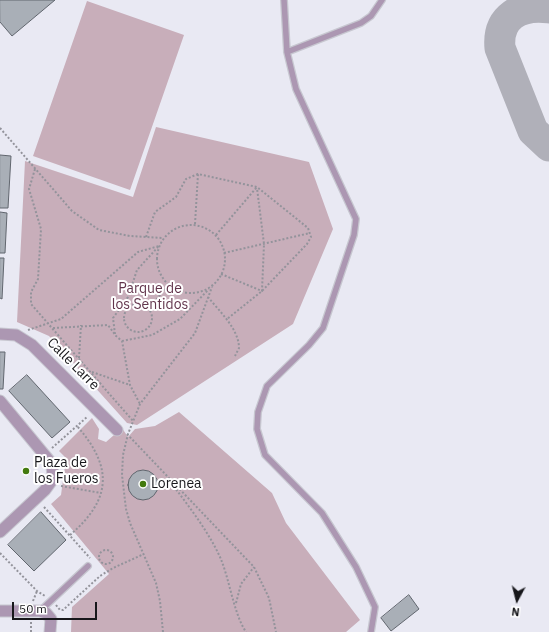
<!DOCTYPE html>
<html>
<head>
<meta charset="utf-8">
<style>
	body { margin:0 }
	#map { position:relative; width:549px; height:632px; overflow:hidden; background:#e9e9f3; font-family:"IBM Plex Sans",sans-serif }
	canvas { display:block }
	.north { position:absolute; left:497px; top:580px; width:40px; height:40px; -webkit-text-stroke:3px #fff; paint-order:stroke; rotate:187deg; font-size:11px; font-weight:700; line-height:16px; text-align:center; color:#17171b }
	.north::after { content:''; display:block; margin:auto; width:14px; height:18px; background:#17171b; clip-path:polygon(50% 0,100% 100%,50% 72%,0 100%) }
	.scale { position:absolute; left:12px; top:602px; width:85px; height:18px; box-sizing:border-box; border:2px solid #17171b; border-top:0; padding-left:5px; font-size:12px; line-height:14px; white-space:nowrap; color:#17171b; -webkit-text-stroke:3px #fff; paint-order:stroke }
</style>
</head>
<body>
<div id="map">
<canvas width="549" height="632"></canvas>
<div class="north">N</div>
<div class="scale">50 m</div>
</div>
<script>
const ctx = document.querySelector('canvas').getContext('2d');
ctx.lineJoin = 'round';
function paint(path, color) { ctx.fillStyle = color; ctx.fill(path, 'evenodd'); }
function stroke(path, color, width, dash) { ctx.strokeStyle = color; ctx.lineWidth = width; ctx.lineCap = dash ? 'butt' : 'round'; ctx.setLineDash(dash || []); ctx.stroke(path); }
function drawText(font, color, halo, rows, align = 'center') {
  ctx.font = font + ' "IBM Plex Sans",sans-serif'; ctx.lineWidth = 4; ctx.setLineDash([]); ctx.textBaseline = 'middle'; ctx.strokeStyle = halo; ctx.fillStyle = color; for (const [text, x, y, turn = 0] of rows) {
    ctx.save(); ctx.translate(x, y); ctx.rotate((+turn || 0) * Math.PI / 180); ctx.textAlign = isNaN(turn) ? turn : align; if (halo) ctx.strokeText(text, 0, 0); ctx.fillText(text, 0, 0); ctx.restore();
  }
}
paint(new Path2D(`
	M87 1 184 35 130 190 33 156Z
	M156 127 309 162 333 229 293 324 137 425 127 423 49 336 17 322 25 161 133 197Z
	M179 412 272 493 286 523 360 620 346 632H71L72 607 109 574 51 504 61 495 66 458 59 451 92 418 99 429 98 439 106 442 122 428 128 437 135 429 155 426Z`), '#c8aeba');
stroke(new Path2D(`
	M549 8C520 4 497 17 500 48L529 121 533 131 549 146`), '#b0b0b9', 31);
const building = new Path2D(`
	M0 0H55L12 36 0 22Z
	M0 155 11 156 8 208H0Z
	M0 212 7 213 5 253H0Z
	M0 258H4L2 299 0 298Z
	M0 352H5L3 389H0Z
	M27 375 70 422 52 438 9 391Z
	M128 485a15 15 0 1 1 30 0a15 15 0 1 1-30 0Z
	M41 512 66 540 34 571 8 545Z
	M409 595 419 609 391 631 381 618Z`);
paint(building, '#a9afb7');
stroke(building, '#61666e', 1);
const service = new Path2D(`
	M284 0 287 52 296 89 356 219 354 235 323 328 309 345 267 386 258 412 257 429 265 455 322 513 356 567 375 607 371 632
	M287 52 361 23 371 16 382 0
	M40 611 88 566`);
const minor = new Path2D(`
	M0 334 16 335 32 345 117 430
	M0 401 52 464 53 479 45 490 0 532
	M0 611H40L46 613 51 619 50 632`);
stroke(service, '#c7c7d0', 8);
stroke(minor, '#c7c7d0', 13);
stroke(new Path2D(`
	M0 128 72 211 99 230 130 236 163 238
	M35 169 29 189 41 229 38 279 31 292V304L133 421
	M195 224 198 174
	M157 259a34 34 0 1 1 68 0a34 34 0 1 1-68 0Z
	M216 235 257 187
	M146 237 155 212 176 197 186 179 198 174 257 187 308 228 311 237 307 244 262 291 227 319
	M224 253 310 233
	M221 274 262 291 264 244 257 188
	M208 297C219 311 239 329 239 348L235 356
	M124 318a14 14 0 1 1 28 0a14 14 0 1 1-28 0Z
	M149 309 168 285
	M53 328 108 325 116 336 122 341 130 385 140 404
	M28 330 61 319 138 252 159 246
	M115 334 113 318 128 297 137 270 158 247
	M122 341 152 335 180 319 209 289
	M79 358 81 325
	M92 372 130 385
	M127 434 254 567 269 598 276 632
	M52 448 87 417
	M169 480C187 504 207 529 220 557 230 580 233 612 246 632
	M61 486 101 493
	M44 507 90 558
	M70 535C112 499 113 467 77 426
	M99 557a7 7 0 1 1 14 0a7 7 0 1 1-14 0Z
	M0 553 37 591 45 596
	M33 601 37 591
	M236 603 241 584 254 567
	M56 605 60 610H63L100 576 113 568 144 554
	M31 632V621
	M163 632 160 601 156 583 130 523 126 509 122 475 123 455 128 434 140 404 195 333 212 287`), '#93939b', 2, [2, 2]);
stroke(service, '#ac97b2', 5.5);
stroke(minor, '#ac97b2', 11);
for (const [x, y, r, color] of [
	[26,471,4,"#437a0e"],
	[143,484,4,"#437a0e"]
]) { const dot = new Path2D(); dot.arc(x, y, r, 0, 2 * Math.PI); ctx.fillStyle = color; ctx.fill(dot); stroke(dot, '#fff', 1.5); }
drawText('14px', '#62354c', '#fff', [
	["Parque de",150,289],
	["los Sentidos",150,305]
]);
drawText('14px', '#17171b', '#fff', [
	["Calle Larre",73,364,45]
]);
drawText('14px', '#17171b', '#fff', [
	["Plaza de",34,463],
	["los Fueros",34,479],
	["Lorenea",151,484]
], 'left');
</script>
</body>
</html>
